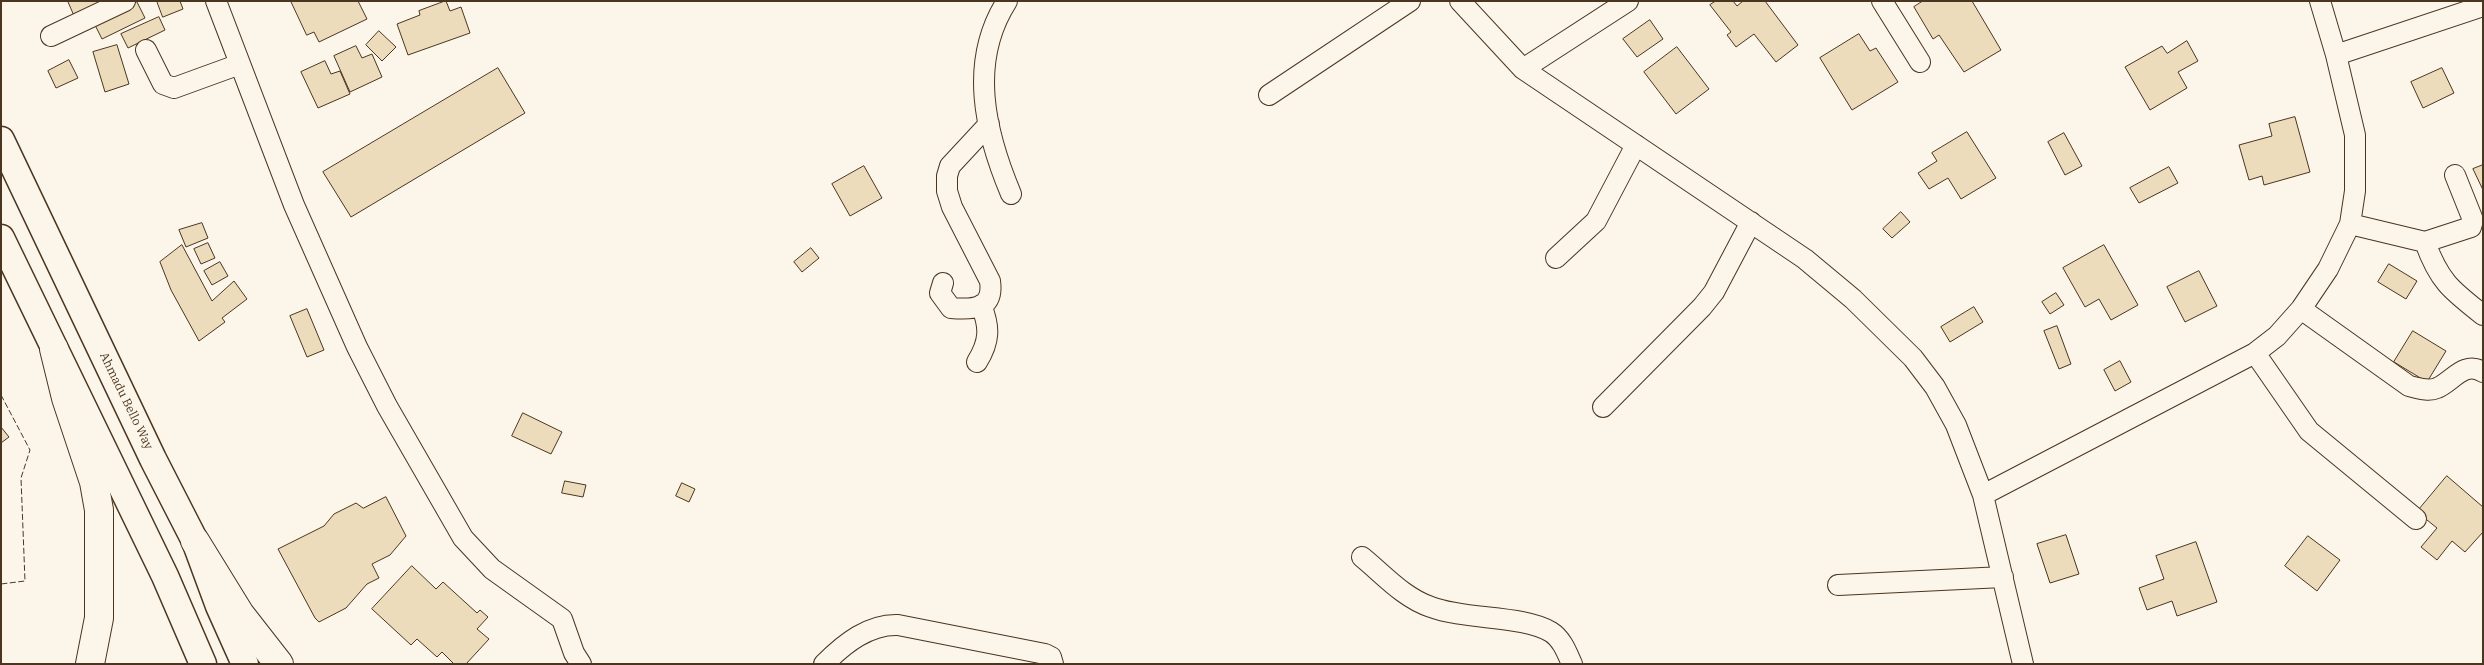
<!DOCTYPE html>
<html>
<head>
<meta charset="utf-8">
<style>
	body { margin:0 }
	#map { position:relative; width:2484px; height:665px; overflow:hidden; background:#fbf6e9; font-family:"IBM Plex Serif",serif }
	canvas { display:block }
	.frame { position:absolute; inset:0; border:2px solid #4a3520; pointer-events:none }
</style>
</head>
<body>
<div id="map">
<canvas width="2484" height="665"></canvas>
<div class="frame"></div>
</div>
<script>
const ctx = document.querySelector('canvas').getContext('2d');
ctx.lineJoin = 'round';
function paint(path, color) { ctx.fillStyle = color; ctx.fill(path, 'evenodd'); }
function stroke(path, color, width, dash) { ctx.strokeStyle = color; ctx.lineWidth = width; ctx.lineCap = dash ? 'butt' : 'round'; ctx.setLineDash(dash || []); ctx.stroke(path); }
function drawText(font, color, halo, rows, align = 'center') {
  ctx.font = font + ' "IBM Plex Serif",serif'; ctx.lineWidth = 4; ctx.setLineDash([]); ctx.textBaseline = 'middle'; ctx.strokeStyle = halo; ctx.fillStyle = color; for (const [text, x, y, turn = 0] of rows) {
    ctx.save(); ctx.translate(x, y); ctx.rotate((+turn || 0) * Math.PI / 180); ctx.textAlign = isNaN(turn) ? turn : align; if (halo) ctx.strokeText(text, 0, 0); ctx.fillText(text, 0, 0); ctx.restore();
  }
}
const building = new Path2D(`
	M68 1H112L75 17Z
	M157 1H180L183 9 163 17Z
	M291 1H358L367 19 319 42 314 32 307 35Z
	M446 1 450 11 461 7 470 33 408 55 397 24 420 15 419 11Z
	M1716 1H1733L1737 6 1743 1H1765L1798 45 1776 62 1754 34 1736 47 1727 35 1731 32 1710 5Z
	M1923 1H1972L2001 50 1964 72 1939 35 1933 39 1914 7Z
	M137 2 145 18 102 39 94 23Z
	M159 17 165 30 128 48 121 34Z
	M1650 20 1663 39 1637 57 1623 39Z
	M379 31 396 47 382 61 366 45Z
	M1859 34 1870 51 1876 48 1898 82 1852 110 1820 58Z
	M2187 41 2198 61 2178 72 2187 88 2150 110 2125 67 2162 46 2167 53Z
	M117 45 129 84 105 92 93 52Z
	M356 46 362 58 372 54 382 77 350 92 334 56Z
	M1677 47 1709 89 1676 114 1644 72Z
	M69 60 78 78 56 88 48 71Z
	M325 61 331 74 340 71 350 94 318 108 301 72Z
	M498 68 525 113 351 217 323 172Z
	M2442 68 2454 93 2423 108 2411 82Z
	M2295 117 2310 172 2264 185 2262 176 2249 180 2239 145 2272 136 2269 124Z
	M1967 132 1996 178 1961 199 1948 178 1929 189 1918 173 1937 161 1932 153Z
	M2064 133 2082 166 2065 175 2048 142Z
	M2483 165V190L2473 169Z
	M864 166 882 198 850 216 832 184Z
	M2169 167 2178 183 2139 203 2130 188Z
	M1901 212 1910 222 1892 238 1883 229Z
	M202 223 208 238 186 247 179 230Z
	M208 243 215 258 201 264 194 249Z
	M182 245 212 301 234 281 247 299 222 318 225 322 199 341 171 290 160 262Z
	M2104 245 2138 305 2111 320 2099 299 2085 307 2063 268Z
	M811 248 819 258 802 272 794 262Z
	M220 262 228 276 212 285 204 271Z
	M2389 264 2417 281 2406 299 2378 282Z
	M2199 271 2217 306 2185 322 2167 287Z
	M2056 293 2064 305 2050 314 2042 302Z
	M1974 307 1983 322 1950 342 1941 327Z
	M307 309 324 350 307 357 290 316Z
	M2057 326 2071 364 2059 369 2044 331Z
	M2413 331 2446 351 2427 382 2394 362Z
	M2120 361 2131 382 2115 391 2104 370Z
	M523 413 562 432 551 454 512 436Z
	M1 427 9 437 1 443Z
	M2447 476 2483 507V532L2465 552 2452 541 2437 560 2421 547 2437 528 2417 512Z
	M565 481 586 485 583 497 562 493Z
	M682 483 695 489 689 502 676 496Z
	M386 497 406 536 390 555 372 564 379 578 367 584 346 608 319 622 315 618 278 549 324 526 334 514 356 503 363 508Z
	M2066 535 2079 574 2050 583 2037 544Z
	M2308 536 2340 560 2317 591 2285 566Z
	M2196 542 2217 602 2177 616 2172 601 2147 610 2139 588 2164 579 2156 556Z
	M412 566 436 589 443 582 477 613 480 610 488 617 477 629 489 639 466 664H454L442 652 437 657 417 639 411 645 372 609Z`);
paint(building, '#ecdcbc');
stroke(building, '#4a3520', 1);
const minor = new Path2D(`
	M216 1 294 205 357 347 387 406 463 538 492 569 562 619 574 653 581 664
	M1007 1C968 62 985 132 1011 194
	M1460 1 1523 69 1805 259 1853 299 1913 358 1935 387 1956 425 1983 495 2023 664
	M1882 1 1920 62
	M51 36 125 1
	M146 50 163 84 174 88 240 64
	M2336 55 2483 6
	M1523 69 1628 1
	M1269 95 1410 1
	M2350 224 2425 242C2439 281 2451 290 2483 315
	M2425 242 2471 227 2473 220 2455 175
	M1556 258 1596 221 1636 145
	M943 283 940 293 951 308C974 310 994 309 990 281L952 207 947 191V176L950 166 989 124
	M2301 309 2409 386C2418 388 2428 392 2437 388 2452 382 2464 360 2483 372
	M2255 353 2309 431 2416 519
	M977 362C990 341 990 327 981 305
	M1603 407 1702 307 1714 292 1751 222
	M1983 495 2255 353 2277 336 2301 309 2328 269 2350 224 2355 191V135L2336 55 2320 1
	M1362 557C1384 575 1404 598 1431 607 1465 620 1523 615 1551 632 1562 639 1567 653 1572 664
	M1838 585 2003 577
	M824 664C845 643 869 624 898 625L1045 654 1051 657 1053 664`);
const major = new Path2D(`
	M1 140 153 459 195 541 219 606 245 664
	M1 238 165 576 203 664`);
const highway = new Path2D(`
	M54 349 66 398 94 482 99 510V618L90 664
	M195 541 240 614 279 664`);
stroke(minor, '#4a3520', 22);
stroke(major, '#4a3520', 29);
stroke(highway, '#4a3520', 30);
stroke(minor, '#fbf6e9', 20);
stroke(major, '#fbf6e9', 26);
stroke(highway, '#fbf6e9', 28);
stroke(new Path2D(`
	M1 395 30 450 21 478 25 581 1 584`), '#4a3520', 1, [6, 2.5]);
drawText('12px', '#4a3520', '#fbf6e9', [
	["Ahmadu Bello Way",126,401,64]
]);
</script>
</body>
</html>
